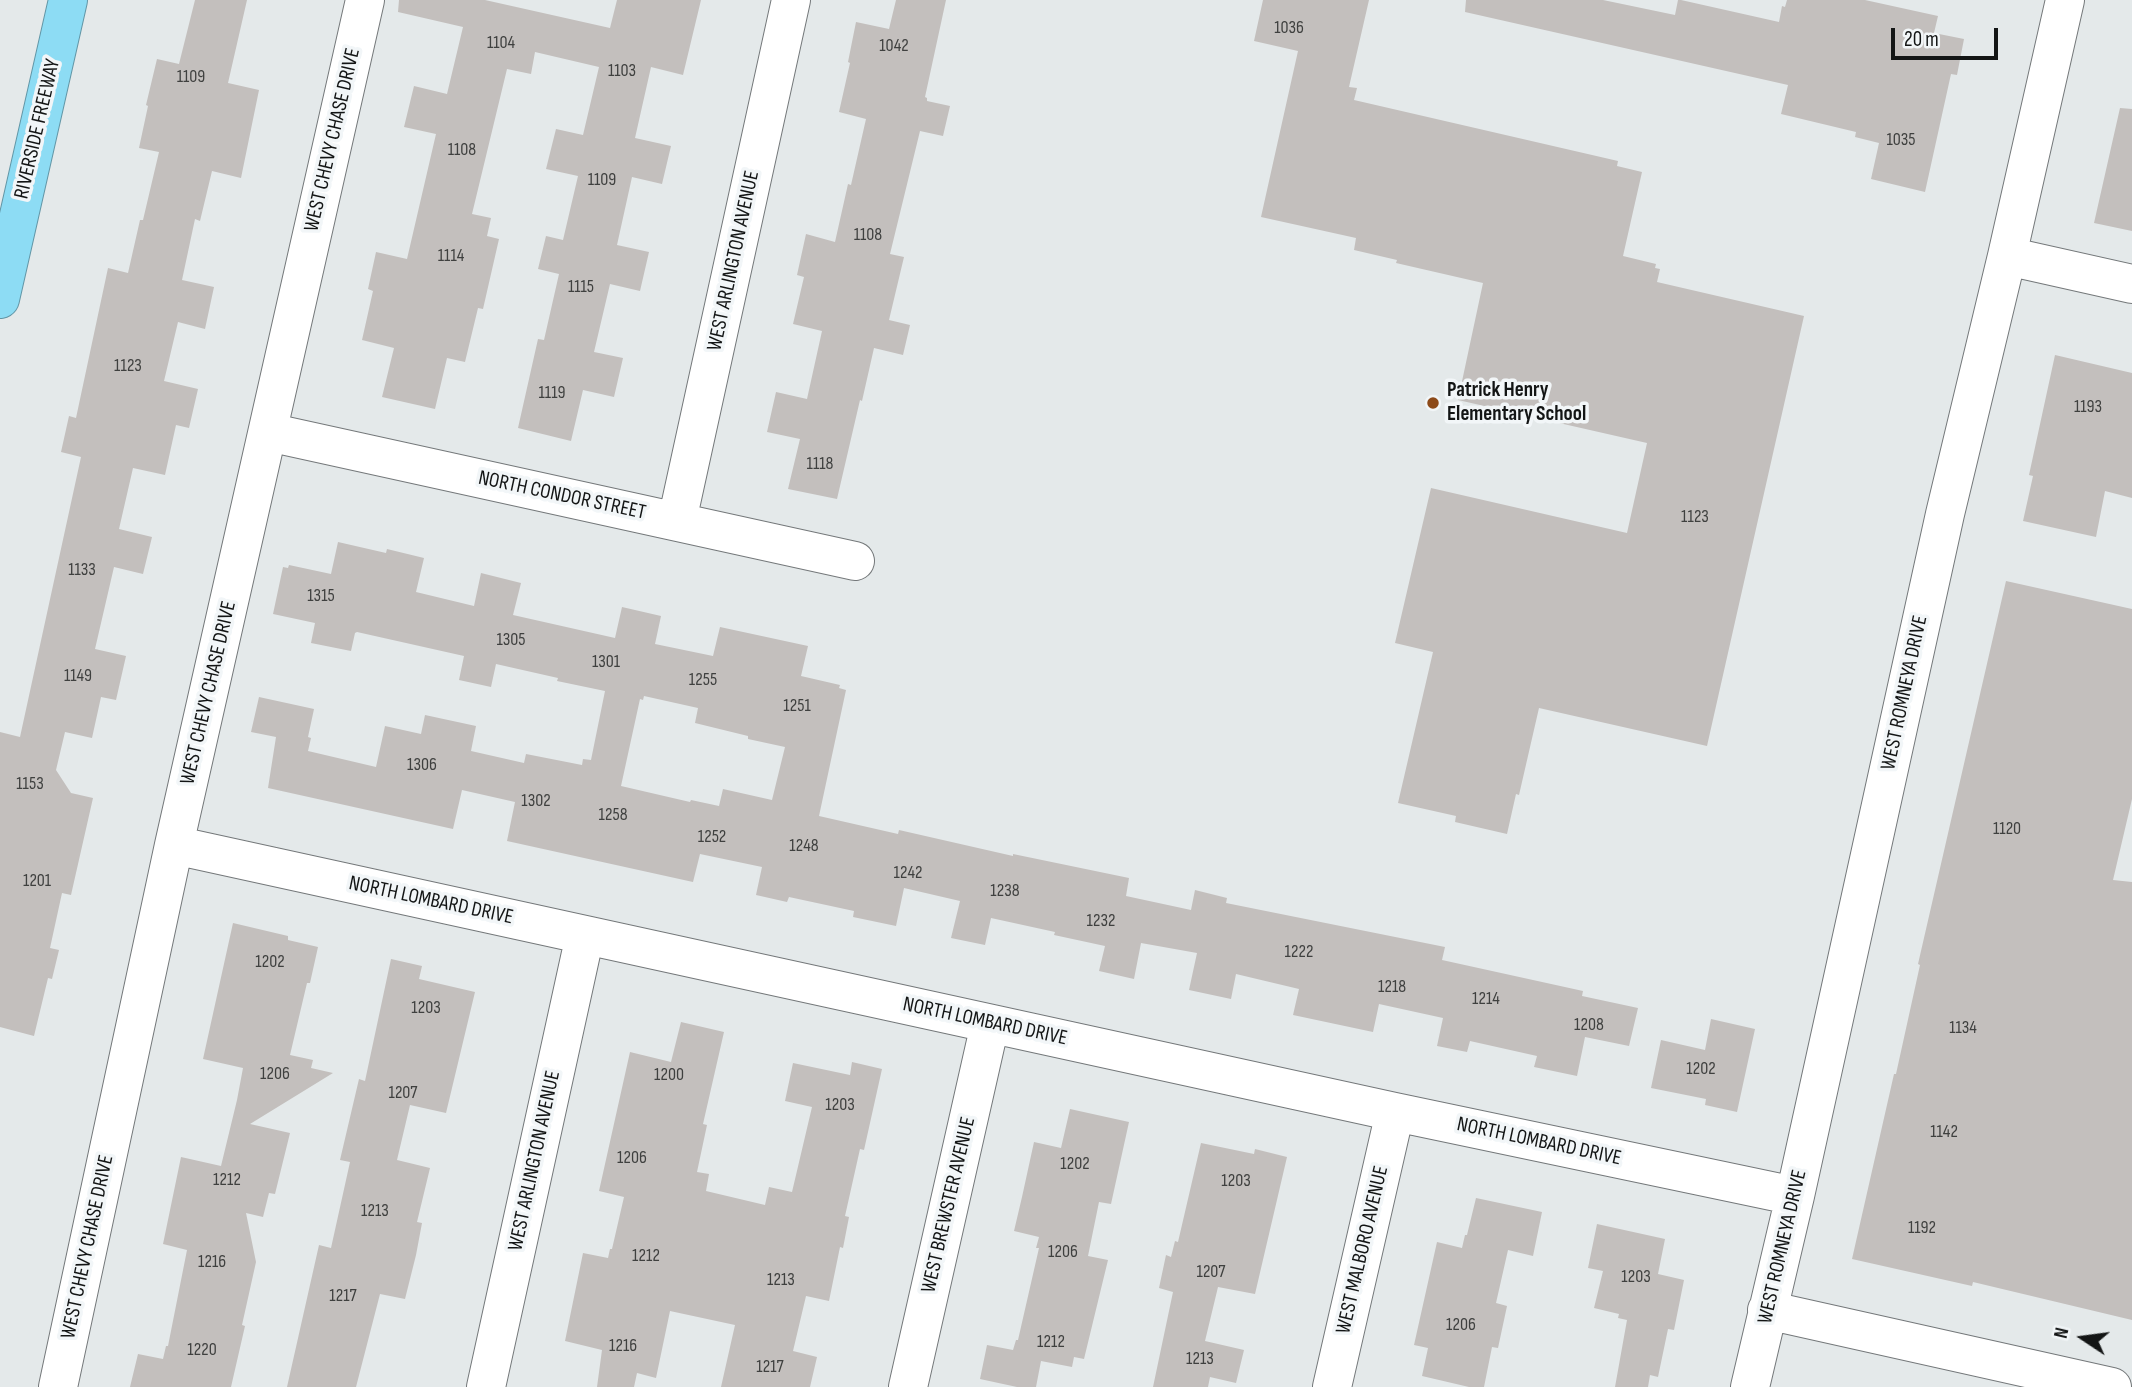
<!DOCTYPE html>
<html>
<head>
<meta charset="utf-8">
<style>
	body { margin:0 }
	#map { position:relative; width:2132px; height:1387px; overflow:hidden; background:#e4e9ea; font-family:"Sofia Sans Condensed",sans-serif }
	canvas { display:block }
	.north { position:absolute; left:2048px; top:1303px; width:70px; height:70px; -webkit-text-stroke:5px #f2f6f8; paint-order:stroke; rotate:283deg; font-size:19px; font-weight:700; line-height:28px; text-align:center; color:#131515 }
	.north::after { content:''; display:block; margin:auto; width:24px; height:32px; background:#131515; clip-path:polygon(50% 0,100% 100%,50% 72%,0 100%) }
	.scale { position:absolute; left:1891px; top:28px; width:107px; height:32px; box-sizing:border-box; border:4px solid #131515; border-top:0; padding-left:9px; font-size:21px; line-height:24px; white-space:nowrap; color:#131515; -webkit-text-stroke:5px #f2f6f8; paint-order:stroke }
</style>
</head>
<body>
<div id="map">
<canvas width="2132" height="1387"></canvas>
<div class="north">N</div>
<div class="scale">20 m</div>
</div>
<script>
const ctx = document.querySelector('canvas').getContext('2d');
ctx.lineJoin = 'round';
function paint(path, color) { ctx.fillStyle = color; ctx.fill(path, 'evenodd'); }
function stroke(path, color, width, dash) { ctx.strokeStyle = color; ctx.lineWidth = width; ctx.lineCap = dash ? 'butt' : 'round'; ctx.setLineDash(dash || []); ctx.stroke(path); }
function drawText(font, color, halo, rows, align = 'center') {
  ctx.font = font + ' "Sofia Sans Condensed",sans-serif'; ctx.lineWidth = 7; ctx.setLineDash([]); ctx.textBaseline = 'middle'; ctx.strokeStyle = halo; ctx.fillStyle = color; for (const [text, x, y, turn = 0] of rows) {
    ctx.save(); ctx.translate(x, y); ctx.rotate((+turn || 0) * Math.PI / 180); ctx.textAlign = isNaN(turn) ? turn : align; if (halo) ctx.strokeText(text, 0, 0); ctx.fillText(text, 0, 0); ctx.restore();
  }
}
paint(new Path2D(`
	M195 0H247L228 83 259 90 241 178 212 171 200 221 195 219 182 280 214 287 205 329 178 322 164 381 198 389 189 428 176 425 165 475 133 468 119 529 152 537 143 574 114 567 95 649 126 656 116 700 101 697 92 738 65 732 56 770 71 793 93 798 71 895 62 893 50 948 59 950 52 979 48 978 34 1036 0 1027V732L20 737 81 457 61 452 69 416 76 418 108 268 128 273 140 220H143L159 152 139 148 148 106 146 105 157 59 179 64Z
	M399 0H485L610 28 617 0H701L683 75 651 67 635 138 671 146 662 184 632 177 617 245 649 252 640 291 610 284 594 352 623 358 614 397 583 390 571 441 518 428 538 339 544 340 559 274 538 269 546 236 563 240 578 176 546 169 556 129 583 135 599 67 535 52 531 74 507 69 472 214 491 218 487 236 499 239 483 309 478 308 465 362 447 358 435 409 382 397 394 348 362 340 373 291 368 289 376 252 407 259 436 134 404 127 414 86 447 94 463 27 398 12Z
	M896 0H946L925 97 927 98V101L950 106 943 136 920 131 890 254 904 257 889 320 910 325 903 355 874 348 862 401 860 400 837 499 788 489 800 439 767 432 776 392 807 399 822 331 793 324 804 277 797 275 806 234 835 242 848 184 851 185 866 119 839 112 850 63 848 62 856 22 889 29Z
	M1263 0H1369L1349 87 1357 88 1354 100 1618 161 1617 166 1642 172 1623 256 1656 264 1655 268 1660 269 1657 282 1804 316 1707 746 1539 708 1519 795 1516 794 1507 834 1455 822 1456 816 1398 803 1433 652 1395 643 1431 488 1627 533 1647 443 1458 400 1483 283 1396 263 1397 260 1354 250 1356 238 1261 217 1298 51 1254 41Z
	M1466 0H1603L1675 15 1678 0H1681L1779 22 1782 6 1785 7 1787 0H1865L1938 16 1934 33 1964 39 1957 75 1951 74 1925 192 1871 179 1879 143 1855 137 1856 132 1781 114 1788 85 1465 12Z
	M2120 108 2132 109V231L2094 223Z
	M2055 355 2132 373V498L2105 491 2096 537 2023 521 2033 476 2029 475Z
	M338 542 386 553 387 549 424 558 416 592 474 606 481 573 521 583 513 615 615 638 622 607 661 616 655 644 713 656 720 627 808 646 801 676 840 685 839 688 846 690 819 816 898 834 899 830 1013 856V854L1129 878 1126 896 1191 910 1195 890 1227 898 1226 903 1445 947 1442 960 1583 991 1582 996 1638 1008 1629 1046 1585 1037 1577 1076 1534 1067 1537 1056 1470 1041 1467 1052 1437 1046 1443 1018 1379 1004 1373 1032 1293 1015 1299 989 1236 974 1231 999 1189 990 1197 953 1141 943 1134 979 1099 971 1105 946 1054 935 1055 932 991 918 985 945 951 938 960 901 904 888 896 926 853 917 854 911 789 897 787 902 756 895 762 867 700 854 693 882 507 841 515 802 462 790 453 829 268 788 276 737 251 732 259 697 314 709 308 737 311 738 308 751 376 767 385 726 421 734 425 715 476 726 471 751 524 763 526 754 582 765 583 759 591 760 605 691 557 681 558 678 496 664 491 687 459 680 464 656 357 632 355 633 351 651 311 643 315 623 273 614 283 567 288 568 289 565 331 574ZM644 696 698 708 695 723 748 736V739L785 747 772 800 723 789 719 806 691 800 690 802 621 786 640 699 643 700Z
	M2006 581 2132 609V799L2113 880 2132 882V1320L1973 1282 1972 1286 1852 1259 1894 1074H1896L1920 965 1918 964Z
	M233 923 288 936V940L318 947 310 983H307L290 1055 313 1060 311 1068 333 1073 250 1124 290 1133 275 1194 269 1193 263 1217 246 1213 256 1262 242 1325 245 1326 231 1387H130L138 1354 163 1359 166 1346H168L187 1250 163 1244 181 1157 221 1166 237 1100 243 1068 203 1059Z
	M391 959 422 966 419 979 475 992 446 1113 410 1105 397 1160 430 1168 417 1222 422 1223 416 1255 405 1299 380 1294 356 1387H287L319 1245 331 1248 350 1162 340 1160 359 1079 365 1081Z
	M1711 1019 1755 1029 1737 1112 1705 1105 1706 1099 1651 1088 1661 1040 1705 1050Z
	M681 1022 724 1032 703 1124 707 1125 697 1172 709 1174 706 1191 765 1205 769 1187 792 1192 812 1107 785 1101 793 1063 850 1075 852 1062 882 1069 864 1150 860 1149 845 1216 849 1217 843 1248 840 1247 829 1301 806 1296 793 1351 817 1357 810 1387H721L735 1325 670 1311 656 1378 637 1373 634 1387H597L602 1350 565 1341 583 1253 608 1258 610 1249H612L624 1197 599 1191 630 1052 671 1062Z
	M1070 1109 1129 1122 1111 1204 1099 1202 1088 1256 1108 1260 1084 1359 1074 1357 1072 1367 1041 1361 1036 1387H1017L980 1379 987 1345 1013 1350 1016 1340H1018L1039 1248H1036L1039 1237 1014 1231 1022 1197 1034 1142 1061 1148Z
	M1201 1143 1254 1154 1255 1149 1287 1157 1255 1294 1218 1287 1205 1341 1244 1350 1236 1383 1210 1377 1208 1387H1153L1173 1292 1159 1288 1166 1255 1171 1257 1175 1241 1178 1242Z
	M1476 1198 1542 1212 1533 1256 1508 1250 1496 1303 1507 1306 1498 1348 1492 1347 1484 1387H1469L1422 1376 1428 1348 1414 1345 1437 1242 1462 1248 1465 1235H1467Z
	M1597 1224 1665 1239 1658 1274 1684 1280 1674 1330 1668 1329 1658 1377 1650 1375 1648 1387H1615L1627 1320 1618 1318 1619 1314 1594 1308 1603 1271 1588 1268Z`), '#c3bfbd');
const minor = new Path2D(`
	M2007 256 2132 284
	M268 432 855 561
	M677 521 791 0
	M174 845 1395 1112 1795 1196
	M1767 1310 2112 1387
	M58 1387 174 845 365 0
	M486 1387 585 935
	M908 1387 990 1024
	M1332 1387 1395 1112
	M1750 1387 1795 1196 1945 514 2007 256 2065 0`);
const highway = new Path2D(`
	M0 299 68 0`);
stroke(minor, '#74787a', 40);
stroke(highway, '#6296a6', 40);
stroke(minor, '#fff', 38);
stroke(highway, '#8ddcf4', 38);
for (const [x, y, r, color] of [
	[1433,403,7,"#8c4a19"]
]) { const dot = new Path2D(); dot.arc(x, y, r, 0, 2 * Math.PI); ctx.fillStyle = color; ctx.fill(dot); stroke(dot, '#f2f6f8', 2.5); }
drawText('18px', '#3f403f', null, [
	["1036",1289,28],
	["1104",501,43],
	["1042",894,46],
	["1103",622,71],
	["1109",191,77],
	["1035",1901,140],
	["1108",462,150],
	["1109",602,180],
	["1108",868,235],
	["1114",451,256],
	["1115",581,287],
	["1123",128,366],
	["1119",552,393],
	["1193",2088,407],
	["1118",820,464],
	["1123",1695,517],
	["1133",82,570],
	["1315",321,596],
	["1305",511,640],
	["1301",606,662],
	["1149",78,676],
	["1255",703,680],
	["1251",797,706],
	["1306",422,765],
	["1153",30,784],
	["1302",536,801],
	["1258",613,815],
	["1120",2007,829],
	["1252",712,837],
	["1248",804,846],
	["1242",908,873],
	["1201",37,881],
	["1238",1005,891],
	["1232",1101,921],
	["1222",1299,952],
	["1202",270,962],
	["1218",1392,987],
	["1214",1486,999],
	["1203",426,1008],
	["1208",1589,1025],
	["1134",1963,1028],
	["1202",1701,1069],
	["1206",275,1074],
	["1200",669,1075],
	["1207",403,1093],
	["1203",840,1105],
	["1142",1944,1132],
	["1206",632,1158],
	["1202",1075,1164],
	["1212",227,1180],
	["1203",1236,1181],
	["1213",375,1211],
	["1192",1922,1228],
	["1206",1063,1252],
	["1212",646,1256],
	["1216",212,1262],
	["1207",1211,1272],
	["1203",1636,1277],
	["1213",781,1280],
	["1217",343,1296],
	["1206",1461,1325],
	["1212",1051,1342],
	["1216",623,1346],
	["1220",202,1350],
	["1213",1200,1359],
	["1217",770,1367]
]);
drawText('21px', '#131515', '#f2f6f8', [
	["RIVERSIDE FREEWAY",38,129,-77],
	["WEST CHEVY CHASE DRIVE",333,140,-77],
	["WEST ARLINGTON AVENUE",734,261,-78],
	["NORTH CONDOR STREET",562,496,12],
	["WEST CHEVY CHASE DRIVE",209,693,-77],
	["WEST ROMNEYA DRIVE",1905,693,-78],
	["NORTH LOMBARD DRIVE",431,901,12],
	["NORTH LOMBARD DRIVE",985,1022,12],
	["NORTH LOMBARD DRIVE",1539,1142,12],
	["WEST ARLINGTON AVENUE",535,1161,-78],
	["WEST BREWSTER AVENUE",949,1205,-77],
	["WEST CHEVY CHASE DRIVE",88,1247,-78],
	["WEST ROMNEYA DRIVE",1783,1247,-77],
	["WEST MALBORO AVENUE",1363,1250,-77]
]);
drawText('bold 21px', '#131515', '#f2f6f8', [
	["Patrick Henry",1447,391],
	["Elementary School",1447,415]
], 'left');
</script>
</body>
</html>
